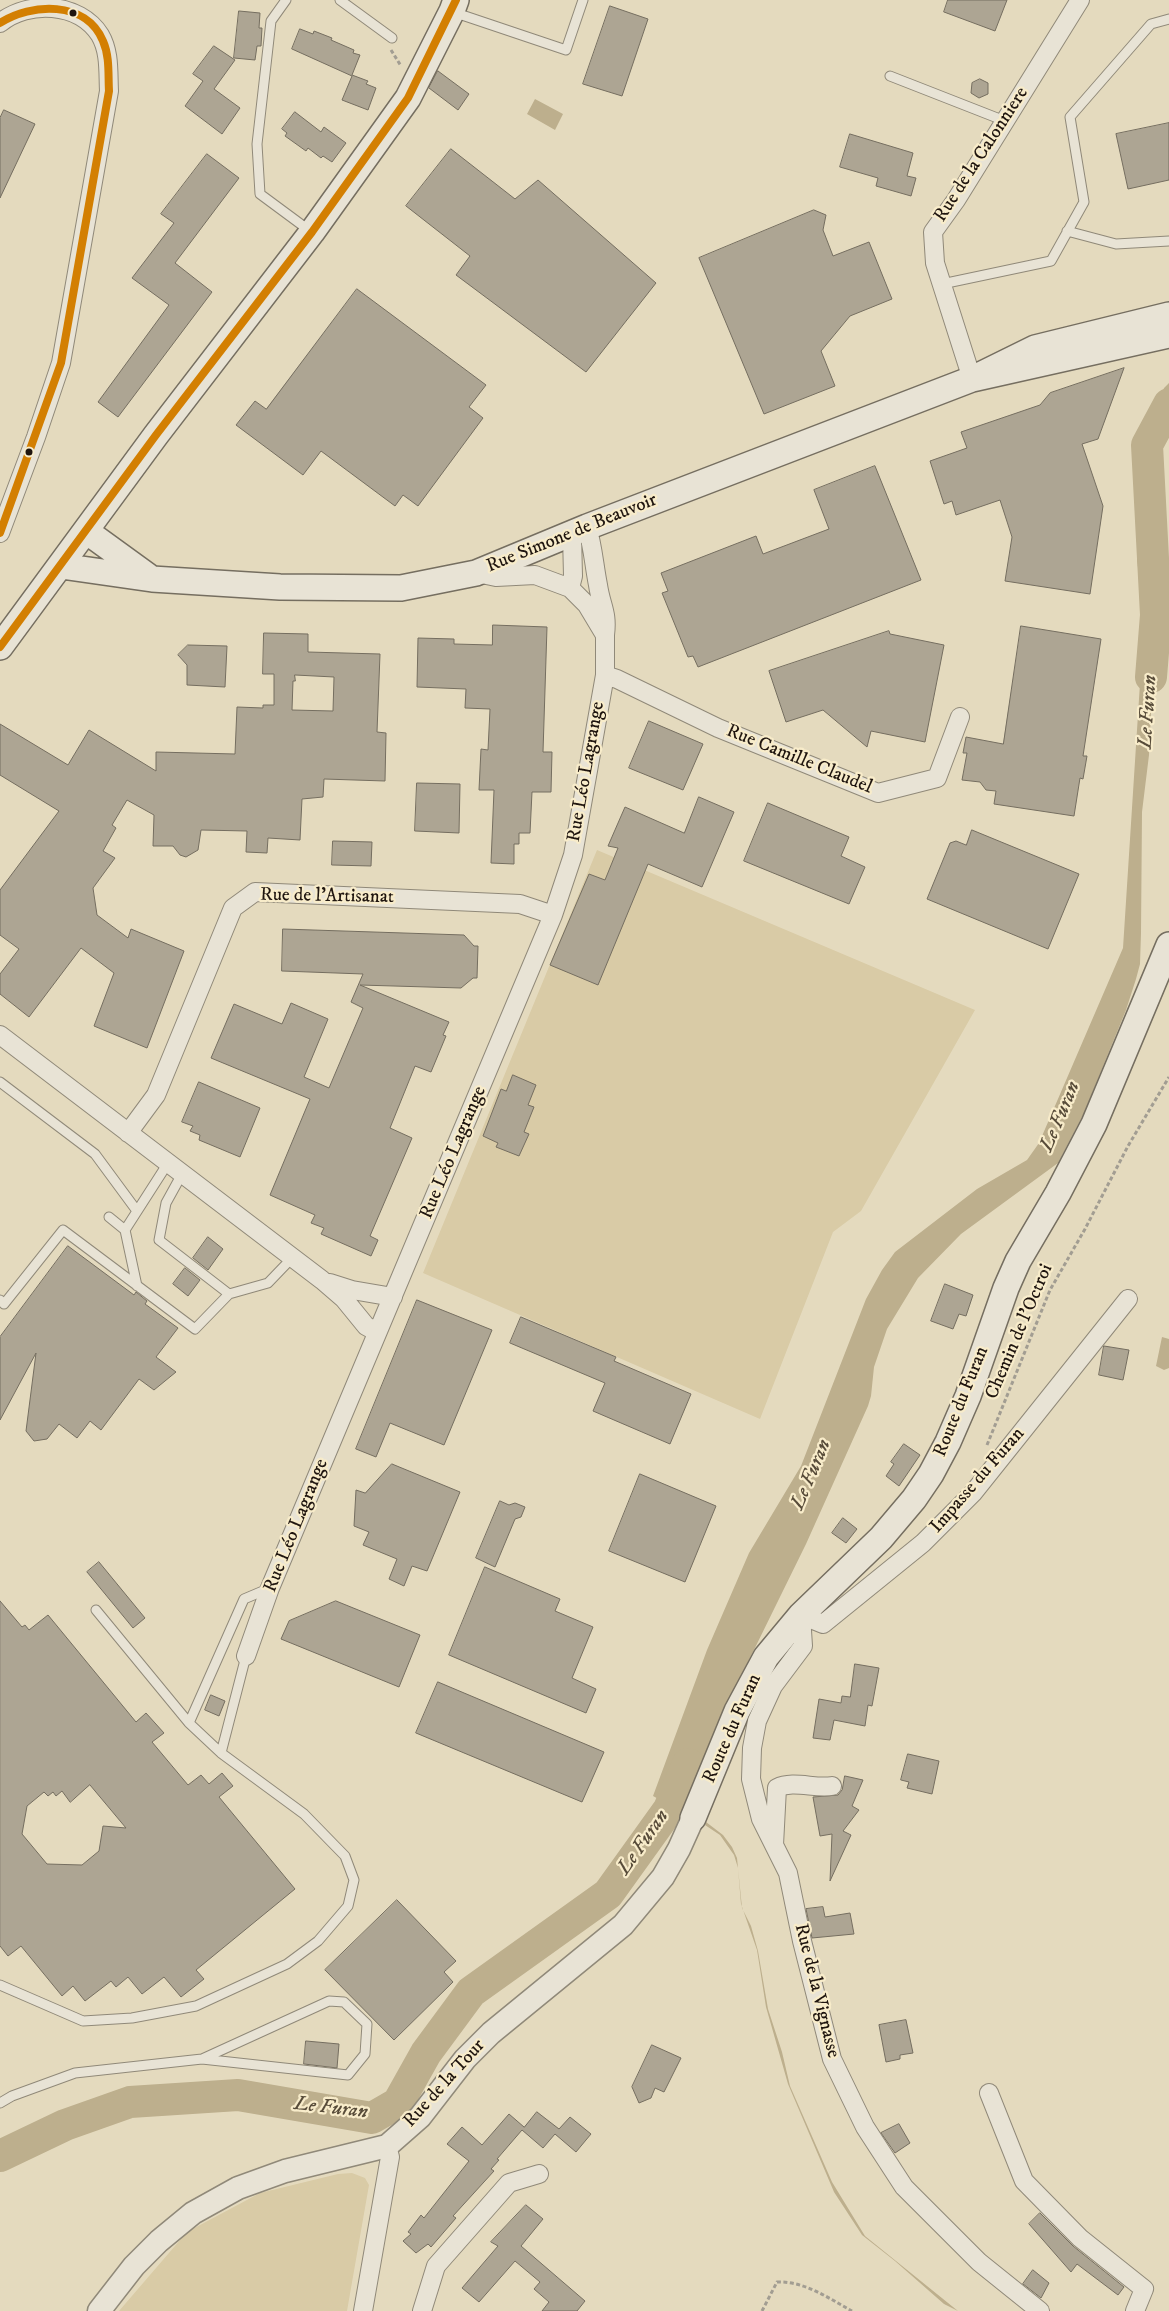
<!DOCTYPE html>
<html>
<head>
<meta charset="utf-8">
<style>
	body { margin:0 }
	canvas { display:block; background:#e4dabe }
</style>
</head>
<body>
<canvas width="1169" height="2311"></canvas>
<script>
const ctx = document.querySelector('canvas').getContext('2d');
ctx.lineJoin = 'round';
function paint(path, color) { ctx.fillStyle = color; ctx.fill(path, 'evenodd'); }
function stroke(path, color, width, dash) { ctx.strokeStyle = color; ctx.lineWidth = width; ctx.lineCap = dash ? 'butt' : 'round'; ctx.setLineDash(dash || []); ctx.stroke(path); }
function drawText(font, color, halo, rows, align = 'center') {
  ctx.font = font + ' "IM FELL DW Pica",serif'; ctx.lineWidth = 4.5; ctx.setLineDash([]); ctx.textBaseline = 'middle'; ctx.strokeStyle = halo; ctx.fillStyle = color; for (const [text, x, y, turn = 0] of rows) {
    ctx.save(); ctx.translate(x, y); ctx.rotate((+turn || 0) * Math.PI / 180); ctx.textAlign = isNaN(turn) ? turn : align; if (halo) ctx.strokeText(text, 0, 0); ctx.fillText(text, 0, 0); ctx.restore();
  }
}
paint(new Path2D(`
	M597 850 975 1010 861 1211 833 1232 760 1419 423 1273Z
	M352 2173 365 2178 369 2185 347 2311H119L187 2232 260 2193 338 2174Z`), '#d9cba6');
paint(new Path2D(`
	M535 99 563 114 555 130 527 114Z
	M1169 383V414L1151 454 1148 484 1155 612 1154 651 1149 755 1142 812 1141 933 1140 964 1136 979 1126 1010 1084 1113 1058 1163 961 1234 918 1278 887 1329 874 1367 871 1396 868 1406 806 1544 722 1715 707 1757 682 1812 653 1796 707 1650 749 1553 801 1466 866 1299 882 1270 895 1252 977 1189 1027 1160 1039 1143 1123 948 1144 621 1137 559 1138 458 1164 388Z
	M1162 1337 1169 1339V1368L1164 1370 1156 1366Z
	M706 1822 723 1835 732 1847 737 1858 742 1908 751 1926 758 1951 768 2009 782 2052 790 2086 832 2182 865 2236 958 2311 944 2304 895 2261 862 2235 834 2192 788 2084 766 2007 757 1950 741 1904 738 1868 734 1855 720 1835 705 1825Z`), '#bdaf8d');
stroke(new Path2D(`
	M1151 677 1156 615 1147 445 1169 404
	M0 2156 65 2125 130 2102 238 2095 372 2118 398 2103 426 2053 471 1992 608 1894 669 1809 688 1764`), '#bdaf8d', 32);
const building = new Path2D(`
	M948 0H1007L995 31 944 12Z
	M610 6 648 19 622 96 583 84Z
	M239 11 260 13 259 28H262L261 46H257L255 60 234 58Z
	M300 29 313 34 314 31 332 38 331 40 354 50 353 53 360 55 352 75 368 81 366 84 376 88 368 110 342 100 352 76 292 49Z
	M214 46 235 60 214 89 240 108 222 134 185 106 203 81 193 74Z
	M438 71 469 94 458 110 429 88Z
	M980 79 988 83V94L979 98 971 93 972 83Z
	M4 110 35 124 0 198V118Z
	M295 112 321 132 324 127 346 143 332 162 323 156 321 158 308 148 306 151 285 136 287 133 282 129Z
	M1169 123V180L1128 189 1116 134Z
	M850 134 913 153 907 176 916 178 911 196 876 186 878 178 840 167Z
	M451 149 515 199 538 180 656 283 586 372 456 275 470 256 406 206Z
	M207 154 239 178 175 263 212 292 118 417 98 402 169 305 132 278 174 223 161 214Z
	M814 210 826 215 823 230 833 256 869 242 892 299 850 316 821 351 835 386 764 414 699 258Z
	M357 289 486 385 469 407 483 418 418 506 403 495 395 506 321 451 303 475 236 425 255 401 266 409Z
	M1124 368 1098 439 1082 444 1103 506 1090 594 1005 581 1012 537 1000 500 956 515 952 501 944 504 930 461 967 448 961 432 1040 405 1050 393Z
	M875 466 921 580 698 667 693 656 688 657 662 593 668 591 661 573 756 536 763 554 829 529 814 490Z
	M493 625 547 627 543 752H552L551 792H532L530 833H519V844H514V864L491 863 494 790H479L481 749 488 750 490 709 465 708 466 689 417 687 418 638 454 639V644L492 645Z
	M1021 626 1101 639 1083 756H1087L1083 779 1080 778 1074 816 994 804 996 791 986 790 980 782 962 780 967 753H963L966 737 1003 744Z
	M889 631 890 634 944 645 925 742 871 731 867 747 823 710 786 722 769 671Z
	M264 633 308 634V652L380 654 377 732 386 733 385 781 324 779 323 797 302 799 300 840 268 838 267 853 246 852 247 831 201 830 198 850 186 857 180 855 173 846H153L154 815 127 800 112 825 116 828 103 851 115 858 93 888 97 915 128 938 131 929 184 951 147 1048 94 1026 114 973 81 948 29 1017 0 994V974L19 949 0 935V890L59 811 0 775V724L68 765 89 730 156 771V752L235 754 237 707 263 708V705H274V674H263ZM295 675 334 677 333 711 292 710 293 681H295Z
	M188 645 227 646 225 687 187 685V665L178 655Z
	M649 721 703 744 683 790 629 768Z
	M417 783 460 784 459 833 415 831Z
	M699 797 734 812 702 887 648 864 598 985 550 965 589 874 605 880 618 848 608 846 625 807 684 833Z
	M768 803 849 837 841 856 865 867 849 904 744 861Z
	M972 830 1079 874 1048 949 927 899 950 843 956 841 966 845Z
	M333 841 372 842 371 866 332 865Z
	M283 929 464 935 474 946H478L477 978H473L461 988 360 985 449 1022 443 1035 446 1036 431 1072 415 1066 390 1128 412 1138 370 1236 378 1240 371 1256 321 1234 324 1228 311 1223 315 1215 270 1195 310 1099 211 1058 234 1004 282 1024 291 1003 328 1019 304 1077 329 1088 363 1008 351 1002 363 974 282 971Z
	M513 1075 536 1085 528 1105 534 1107 524 1132 529 1134 519 1156 496 1147 498 1143 483 1136 501 1089 506 1091Z
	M199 1082 260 1108 240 1157 199 1140 200 1135 190 1131 193 1126 182 1122Z
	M208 1237 223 1249 208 1270 193 1258Z
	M68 1246 134 1295 136 1292 147 1301 145 1304 178 1328 156 1357 176 1372 154 1390 139 1379 101 1430 90 1421 77 1438 59 1424 47 1439 34 1441 26 1431 36 1353 0 1420V1337Z
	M185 1268 200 1280 188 1296 173 1284Z
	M945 1284 973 1295 966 1316 959 1314 953 1329 931 1321Z
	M417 1300 492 1330 444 1445 390 1423 376 1457 356 1449Z
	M521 1317 616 1357 614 1361 691 1394 670 1444 593 1411 605 1383 510 1343Z
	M1104 1346 1129 1350 1123 1380 1099 1375Z
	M904 1444 920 1455 899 1486 886 1476 894 1464 891 1462Z
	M392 1464 460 1492 427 1571 412 1566 404 1586 389 1579 397 1559 363 1545 369 1532 354 1526 356 1490 365 1493Z
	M640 1474 716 1506 685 1582 609 1551Z
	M500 1501 509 1505 515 1503 525 1507 521 1517 515 1519 495 1567 476 1558Z
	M843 1518 857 1529 846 1543 832 1533Z
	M99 1562 145 1618 133 1628 87 1572Z
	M485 1567 560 1599 555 1611 593 1627 572 1678 596 1689 586 1713 449 1655Z
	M0 1601 22 1627 25 1625 29 1630 48 1615 136 1722 146 1713 164 1733 152 1742 188 1785 201 1775 209 1784 222 1773 233 1786 219 1797 295 1889 196 1970 204 1979 181 1997 164 1977 142 1994 128 1977 116 1987 111 1981 85 2001 73 1986 62 1996 21 1946 8 1956 0 1946ZM90 1785 126 1828 103 1826 99 1851 82 1865 47 1864 22 1834 27 1806 44 1792 48 1796 53 1792 56 1796 62 1791 70 1802Z
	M336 1601 420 1635 399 1687 281 1639 289 1621Z
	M855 1664 879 1668 872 1706 868 1705 865 1726 834 1720 830 1740 813 1738 819 1699 841 1703 842 1696 850 1697Z
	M438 1682 604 1752 582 1802 416 1733Z
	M211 1695 225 1701 219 1716 205 1710Z
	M908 1754 939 1761 932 1794 907 1788 909 1782 901 1780Z
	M845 1776 863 1780 852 1806 859 1810 843 1831 851 1835 830 1881 832 1834 820 1836 813 1797 838 1795 842 1790Z
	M397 1900 456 1961 444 1972 453 1982 394 2040 325 1970Z
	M823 1907 825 1917 850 1913 854 1934 812 1938 806 1909Z
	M906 2020 913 2053 900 2055V2059L886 2062 879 2025Z
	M306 2041 339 2044 337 2068 304 2064Z
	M652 2045 681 2058 664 2092 655 2088 651 2098 639 2103 632 2087Z
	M537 2112 559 2129 570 2117 591 2134 576 2152 555 2134 543 2148 522 2130 497 2159 499 2160 491 2169 494 2171 453 2216 456 2218 431 2247 428 2244 416 2253 403 2241 411 2234 408 2232 421 2215 424 2218 469 2161 447 2144 462 2127 482 2145 509 2114 524 2127Z
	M899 2124 910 2143 895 2153 881 2133Z
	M526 2205 543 2219 521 2246 585 2301 577 2311H542L549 2302 534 2289 540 2282 515 2261 479 2302 462 2288 498 2246 491 2242Z
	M1040 2213 1073 2246 1124 2287 1118 2295 1077 2264 1071 2272 1029 2224Z
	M1033 2270 1049 2283 1041 2298 1023 2284Z`);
paint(building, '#ada593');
stroke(building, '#756e60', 1);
const service = new Path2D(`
	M286 0 271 21 257 144 260 194 310 231
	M340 0 392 38
	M453 12 566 50 583 0
	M890 76 1005 121
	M1067 231 1116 244 1169 241
	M942 284 1051 261 1084 202 1070 117 1151 24 1169 19
	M0 1082 95 1154 137 1211
	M109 1217 125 1230 137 1286
	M125 1230 168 1163
	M229 1294 268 1283 292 1258
	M0 1300 4 1304 63 1230 195 1329 229 1294 159 1240 166 1203 182 1174
	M96 1610 189 1723
	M246 1656 221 1753 189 1723 244 1599 270 1588
	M0 1985 83 2021 132 2018 196 2006 287 1964 318 1941 348 1906 354 1880 345 1856 304 1814 221 1753
	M0 2103 12 2096 75 2073 202 2059 348 2075 365 2054 367 2024 344 2002 329 2001 202 2059`);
const minor = new Path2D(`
	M0 23C28 0 79 2 100 35 110 52 108 72 109 91L61 363 36 437 0 533
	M972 379 935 263 933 232 956 200 1080 0
	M477 573 496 577 535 575 570 588 587 605 605 635C608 612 601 606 598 585 594 565 593 546 587 527
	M570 588 573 576 572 535
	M605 675 617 679 718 728 878 793 937 778 960 717
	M0 1035 322 1280 344 1299 366 1326 377 1332
	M128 1133 156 1095 233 908 255 892 520 904 553 915
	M330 1283 352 1290 393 1297
	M246 1656 270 1588 553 915 573 855 605 675V635
	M774 1845 777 1788C793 1780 815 1789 832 1786
	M989 2093 1024 2181 1080 2238 1144 2289 1135 2311
	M363 2311 390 2157 387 2146
	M422 2311 436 2266 509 2183 539 2174
	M1040 2311 979 2262 904 2187 865 2127 832 2059 802 1941 788 1873 761 1819 751 1779 752 1748 757 1721 773 1686 803 1646 801 1615 823 1624 923 1543 973 1493 1128 1299`);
const tertiary = new Path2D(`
	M99 2311 134 2266 159 2241 193 2213 238 2188 285 2171 387 2146 420 2117 465 2059 491 2033 623 1925 663 1877 679 1849 693 1818`);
const secondary = new Path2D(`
	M1169 315 1035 348 972 379 1169 335
	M86 531 148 576
	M61 566 152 579 280 587 401 588 476 573 587 527 972 379
	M0 647 156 435 312 232 408 98 452 11 456 0
	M693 1818 737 1711 766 1657 801 1615 881 1538 914 1499 931 1474 948 1442 968 1396 1006 1288 1018 1261 1058 1193 1094 1124 1169 945`);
stroke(service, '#908979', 11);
stroke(minor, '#908979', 20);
stroke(tertiary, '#908979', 25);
stroke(secondary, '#756e60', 28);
stroke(new Path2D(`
	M391 50 401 66
	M987 1445 1050 1290 1085 1229 1128 1146 1169 1077
	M762 2311 777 2282C805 2281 828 2298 852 2311`), '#a29d92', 3, [4, 2.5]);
stroke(service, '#e8e3d5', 9);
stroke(minor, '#e8e3d5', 18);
stroke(tertiary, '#e8e3d5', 22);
stroke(secondary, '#e8e3d5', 25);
stroke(new Path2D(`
	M0 23C31 3 86 0 103 41 110 57 108 75 109 91L61 363 0 533
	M0 647 156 435 312 232 408 98 456 0`), '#d37f02', 8);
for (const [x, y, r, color] of [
	[73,13,4.5,"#1f150f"],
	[29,452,4.5,"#1f150f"]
]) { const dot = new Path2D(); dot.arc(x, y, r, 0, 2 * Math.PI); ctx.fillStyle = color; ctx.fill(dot); stroke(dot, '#f8ecca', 2); }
drawText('19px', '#1f150f', '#f8ecca', [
	["Rue de la Calonniere",982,155,-57],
	["Rue Simone de Beauvoir",572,534,-22],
	["Rue Camille Claudel",799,760,22],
	["Rue Léo Lagrange",587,772,-80],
	["Rue de l'Artisanat",327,897,1],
	["Rue Léo Lagrange",454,1153,-67],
	["Chemin de l'Octroi",1020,1332,-67],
	["Route du Furan",962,1402,-68],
	["Impasse du Furan",978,1481,-49],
	["Rue Léo Lagrange",297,1526,-68],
	["Route du Furan",733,1729,-66],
	["Rue de la Vignasse",816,1991,76],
	["Rue de la Tour",445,2084,-48]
]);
drawText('italic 20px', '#574b39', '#f8ecca', [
	["Le Furan",1149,712,-86],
	["Le Furan",1061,1117,-67],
	["Le Furan",812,1475,-67],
	["Le Furan",644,1843,-55],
	["Le Furan",331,2109,7]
]);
</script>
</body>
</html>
